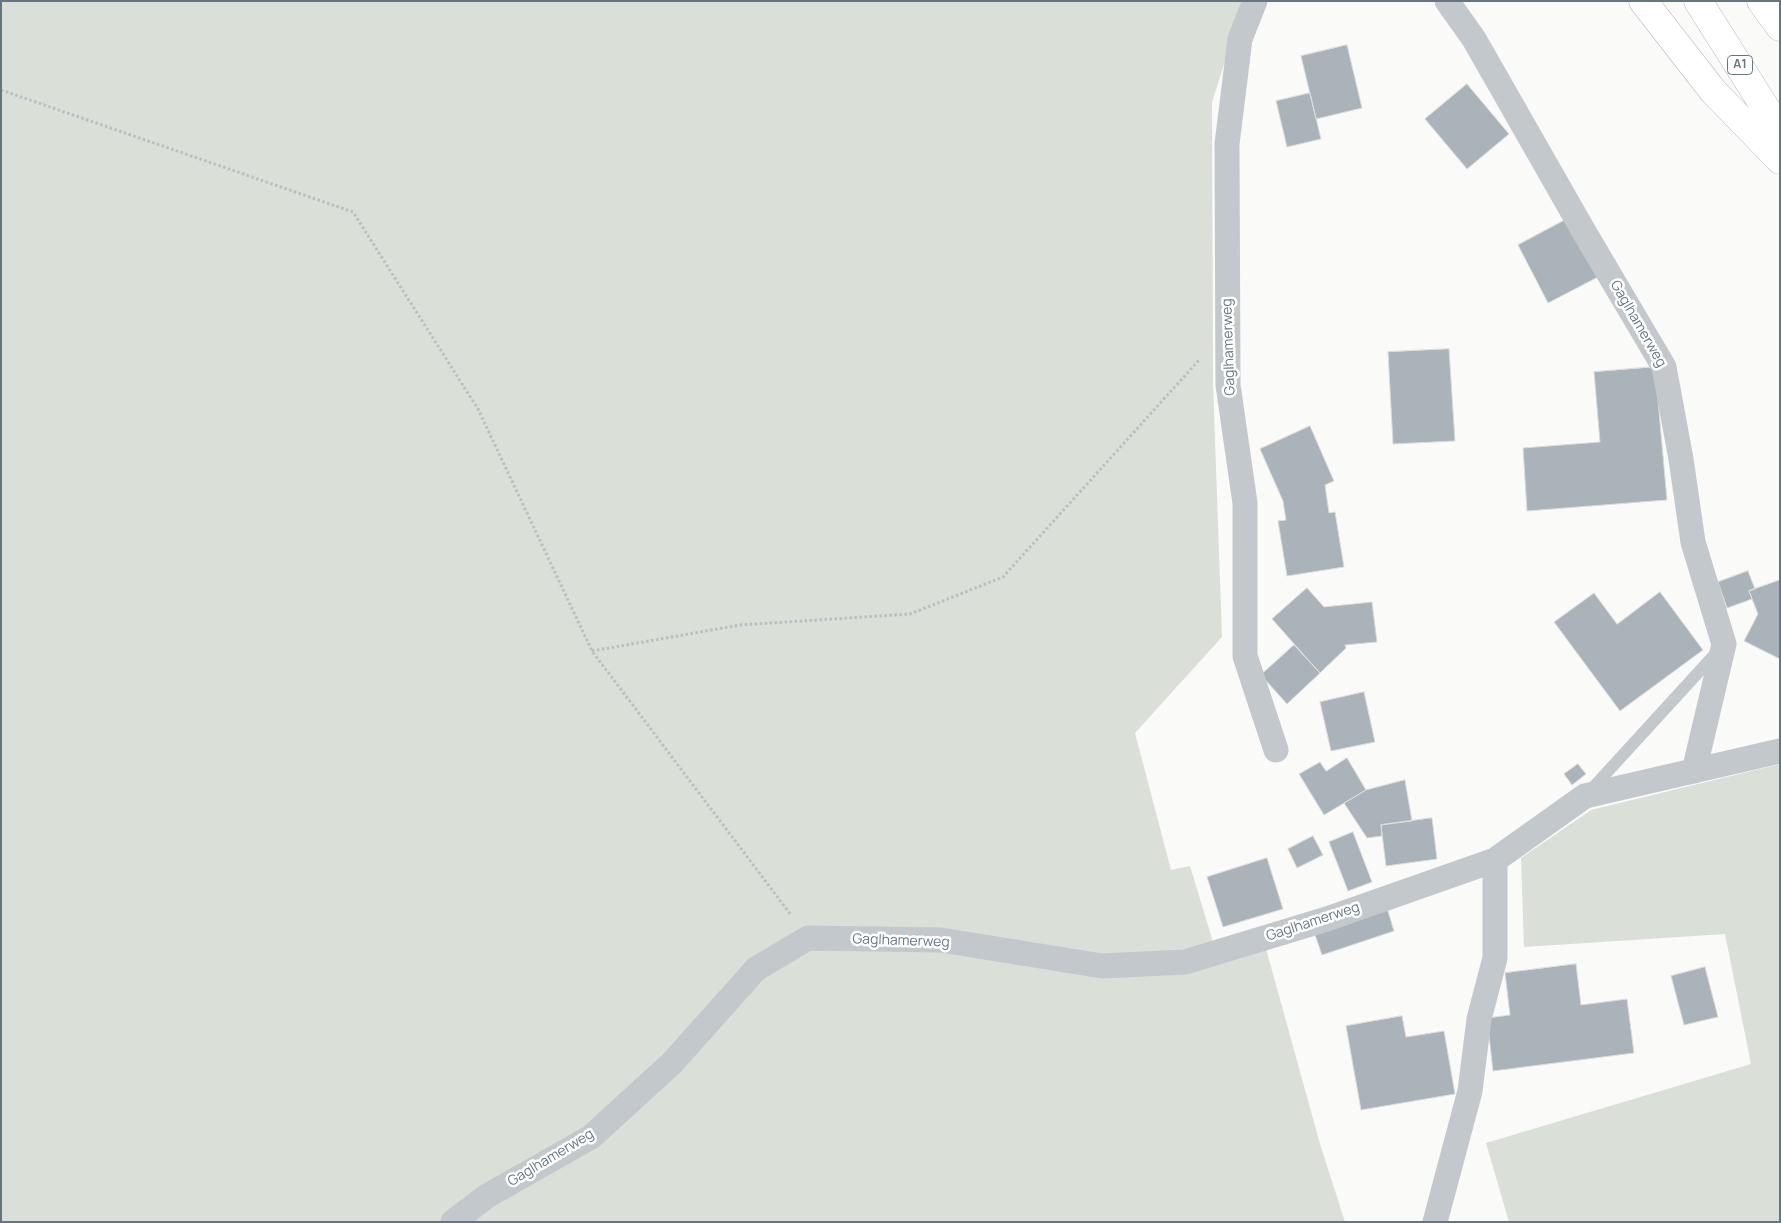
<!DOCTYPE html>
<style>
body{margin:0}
#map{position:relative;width:1781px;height:1223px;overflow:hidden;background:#fafaf8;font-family:Manrope,sans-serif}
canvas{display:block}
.frame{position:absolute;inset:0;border:2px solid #657683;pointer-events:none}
</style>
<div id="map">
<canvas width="1781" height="1223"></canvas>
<div class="frame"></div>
</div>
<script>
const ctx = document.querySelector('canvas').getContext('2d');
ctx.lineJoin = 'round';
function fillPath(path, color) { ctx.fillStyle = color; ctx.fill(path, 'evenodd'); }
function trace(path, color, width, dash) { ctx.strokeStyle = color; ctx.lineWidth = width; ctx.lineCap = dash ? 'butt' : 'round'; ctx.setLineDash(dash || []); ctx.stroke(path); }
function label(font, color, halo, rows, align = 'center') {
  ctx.font = font + ' Manrope,sans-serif'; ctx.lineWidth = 5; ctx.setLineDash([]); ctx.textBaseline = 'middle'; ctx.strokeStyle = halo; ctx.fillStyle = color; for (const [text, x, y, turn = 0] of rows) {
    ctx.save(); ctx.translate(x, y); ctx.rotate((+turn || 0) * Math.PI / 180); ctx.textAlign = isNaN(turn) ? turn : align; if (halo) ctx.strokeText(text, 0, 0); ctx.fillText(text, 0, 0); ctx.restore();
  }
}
fillPath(new Path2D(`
 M1 1H1244L1212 102 1213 383 1222 637 1135 733 1171 870 1190 866 1216 952 1263 938 1320 1144 1345 1222H1Z
 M1780 764V1222H1509L1486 1143 1751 1064 1725 934 1524 947 1521 858 1591 810Z`), '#dadfd7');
const building = new Path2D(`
 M1347 45 1362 108 1316 119 1301 56Z
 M1467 84 1509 134 1467 169 1425 119Z
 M1310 93 1321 139 1287 147 1276 101Z
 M1567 219 1598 277 1548 303 1518 245Z
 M1449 349 1455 441 1393 444 1388 352Z
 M1655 367 1667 500 1527 511 1523 448 1600 442 1594 372Z
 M1310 426 1334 481 1325 485 1329 513 1335 512 1344 567 1287 576 1278 521 1286 520 1283 501 1260 449Z
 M1748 571 1755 589 1749 591 1752 599 1727 608 1718 582Z
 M1780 580V659L1744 641 1758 614 1749 591Z
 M1307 588 1324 607 1372 602 1377 642 1345 645 1346 648 1320 673 1272 619Z
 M1660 592 1703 650 1620 711 1554 622 1594 593 1617 624Z
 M1294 645 1320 673 1287 704 1261 675Z
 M1364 692 1375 742 1331 751 1320 702Z
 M1347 758 1366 790 1324 815 1299 774 1320 762 1326 771Z
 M1578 764 1586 774 1572 785 1564 774Z
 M1405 780 1412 821 1381 825 1382 836 1367 838 1344 803 1366 790Z
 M1432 818 1437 859 1386 866 1381 825Z
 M1353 832 1372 882 1348 891 1329 842Z
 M1313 836 1323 855 1297 868 1288 849Z
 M1267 858 1283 909 1223 927 1207 877Z
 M1387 908 1394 931 1322 955 1314 932Z
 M1576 964 1581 1005 1627 999 1634 1053 1493 1071 1487 1018 1510 1015 1505 973Z
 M1705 967 1718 1017 1684 1025 1671 976Z
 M1402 1016 1406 1037 1444 1031 1455 1094 1361 1110 1346 1026Z`);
fillPath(building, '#aab3b9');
trace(building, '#dcdcda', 1);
const highway = new Path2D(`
 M1643 1 1713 91 1780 160
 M1698 1 1780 131
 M1761 1 1780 27`);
trace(highway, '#b4b9bd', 29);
trace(new Path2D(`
 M1 90 353 212 478 409 592 651 791 915
 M592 651 740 625 910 614 1003 577 1200 359`), '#bbbfc2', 3, [2.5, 2.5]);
trace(new Path2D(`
 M1589 792 1717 652`), '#c3c8cc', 12);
trace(new Path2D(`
 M1255 1 1240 39 1227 144 1228 385 1245 503V656L1276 750
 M1447 1 1474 39 1583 230 1664 367 1681 459 1693 542 1724 644 1694 771
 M453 1222 487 1196 591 1137 672 1063 756 969 808 938 941 940 1102 966 1185 962 1327 919 1495 860 1585 796 1780 751
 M1435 1222 1470 1091 1479 1019 1495 958V860`), '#c3c8cc', 25);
trace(highway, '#fff', 28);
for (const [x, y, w] of [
 [1740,65,25]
]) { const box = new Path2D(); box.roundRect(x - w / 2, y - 9.5, w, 19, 4); ctx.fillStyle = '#fff'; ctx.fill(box); trace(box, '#657683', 1); }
label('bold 12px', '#657683', null, [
 ["A1",1740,65]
]);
label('14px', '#657683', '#fff', [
 ["Gaglhamerweg",1638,324,60],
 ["Gaglhamerweg",1229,347,-92],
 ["Gaglhamerweg",1313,922,-18],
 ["Gaglhamerweg",901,941,2],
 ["Gaglhamerweg",551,1158,-31]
]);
</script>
